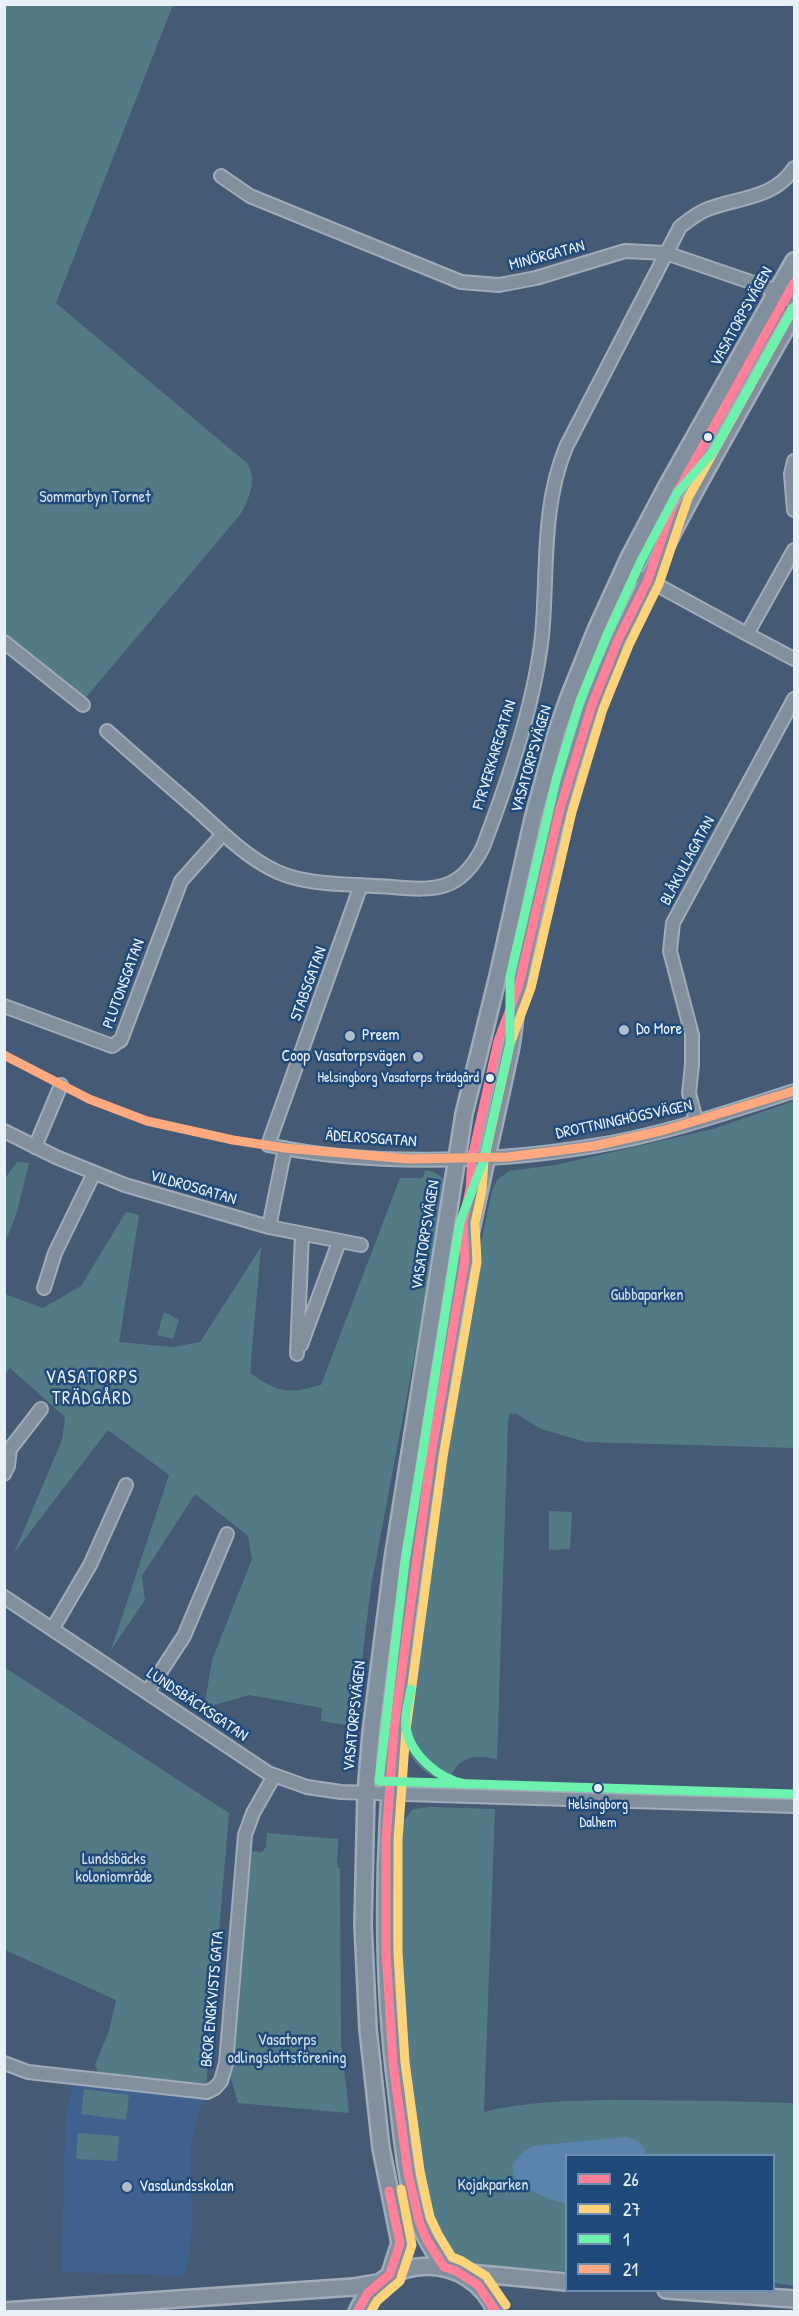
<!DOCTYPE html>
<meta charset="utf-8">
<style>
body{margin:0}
#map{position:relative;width:799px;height:2316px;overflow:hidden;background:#455a74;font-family:"Patrick Hand",sans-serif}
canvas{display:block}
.frame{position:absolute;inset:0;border:6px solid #e8f1f8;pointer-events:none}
.legend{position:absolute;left:565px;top:2154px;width:210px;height:138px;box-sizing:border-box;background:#1f4a7a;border:2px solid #6f8dac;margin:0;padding:8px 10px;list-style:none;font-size:18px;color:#e8f1f8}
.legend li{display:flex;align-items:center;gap:12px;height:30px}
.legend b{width:30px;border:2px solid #6f8dac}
</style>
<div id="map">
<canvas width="799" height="2316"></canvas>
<div class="frame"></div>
<ul class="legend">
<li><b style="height:8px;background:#ff8098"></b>26</li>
<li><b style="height:8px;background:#ffd37a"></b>27</li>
<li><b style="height:8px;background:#6df2ad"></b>1</li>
<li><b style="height:8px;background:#ffa980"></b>21</li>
</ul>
</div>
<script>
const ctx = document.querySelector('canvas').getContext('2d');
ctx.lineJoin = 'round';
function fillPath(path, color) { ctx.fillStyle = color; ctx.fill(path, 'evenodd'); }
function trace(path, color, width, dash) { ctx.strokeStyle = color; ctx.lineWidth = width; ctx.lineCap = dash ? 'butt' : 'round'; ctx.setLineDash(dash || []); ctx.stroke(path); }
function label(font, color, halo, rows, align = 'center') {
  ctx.font = font + ' "Patrick Hand",sans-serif'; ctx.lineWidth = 5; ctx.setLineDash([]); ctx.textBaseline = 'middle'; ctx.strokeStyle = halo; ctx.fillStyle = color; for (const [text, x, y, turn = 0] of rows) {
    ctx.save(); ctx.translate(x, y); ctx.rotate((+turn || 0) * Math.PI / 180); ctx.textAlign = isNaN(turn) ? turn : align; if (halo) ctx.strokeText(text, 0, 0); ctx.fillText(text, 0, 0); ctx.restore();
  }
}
fillPath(new Path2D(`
 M74 2082 208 2098 199 2109 191 2142 192 2229 187 2269 182 2276 61 2272 66 2111Z`), '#3f618d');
fillPath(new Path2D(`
 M5 5H173L56 303 248 464C257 482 249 499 240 515L82 702 5 637Z
 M794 1101V1448L586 1442 541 1429 517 1414 510 1413 508 1421 497 1759C482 1756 464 1754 455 1769 451 1774 453 1777 447 1781 422 1777 405 1754 402 1730 400 1714 407 1684 409 1666 417 1599 427 1530 440 1464 447 1431 464 1400 455 1366L492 1191 497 1180 509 1171 556 1165 713 1129Z
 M17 1162 29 1163 17 1212 5 1243V1178Z
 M425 1170C437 1172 445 1176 446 1189L371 1586 354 1726 321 1721 322 1708 249 1695 204 1708 212 1660 252 1559 248 1536 195 1494 142 1576 145 1600 111 1650 169 1475 108 1430 14 1553 62 1440 65 1417 10 1368 5 1375V1294L43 1308 81 1286 126 1212 139 1215 119 1342 173 1347 200 1342 261 1247 250 1373C279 1393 288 1394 321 1385L400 1178H423Z
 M164 1312 179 1320 173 1339 157 1335Z
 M549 1511 572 1512 570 1549 549 1550Z
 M4 1667 229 1813 206 2087 99 2075 95 2065 109 2031 116 2000 5 1950Z
 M431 1807 495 1809 484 2112C526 2101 569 2101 611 2100 673 2100 733 2101 794 2103V2286L774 2283V2156H566V2271L482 2266 454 2259 438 2243 424 2219 407 2097 396 1978 395 1845 398 1828 413 1809Z
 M267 1833 338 1839 337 1867 340 1868 341 2042 349 2113 238 2103 230 2075 248 1851 262 1852 266 1847Z
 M84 2089 129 2095 126 2120 81 2114Z
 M78 2133 119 2136 117 2161 76 2159Z`), '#527b85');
fillPath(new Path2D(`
 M625 2137C637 2139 643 2144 647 2155L566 2156V2204C537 2195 484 2177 532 2146Z`), '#5a84ab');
const minor = new Path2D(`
 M221 176 250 196 461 282 499 285 536 278 625 251 666 253 777 291 794 301
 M794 461 791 474 794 510
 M623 572 648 580 747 634 794 550
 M747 634 794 659
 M4 642 83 705
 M107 731C136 757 166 783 196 809 223 833 252 864 288 876 320 886 358 884 392 887 436 891 461 891 483 847 508 781 534 706 542 636 548 572 541 508 566 447L680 227C689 220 697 213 708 209 739 197 774 199 794 168
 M361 885 268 1145C366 1166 494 1163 593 1146 662 1135 728 1112 794 1091
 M4 1006 112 1046 121 1040 181 881 223 834
 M696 1121 689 1093 692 1065V1035L670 951 673 923 794 699
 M4 1131 56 1157 125 1185 269 1227 285 1148
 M35 1147 61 1085
 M269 1227 361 1245
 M44 1288 55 1253 94 1173
 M301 1345 339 1242
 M297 1354 302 1234
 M4 1474 8 1466 10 1449 41 1409
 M4 1597 268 1773 307 1787 341 1792 794 1806
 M53 1628 90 1565 126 1485
 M148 1691 184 1636 227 1534
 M4 2063 28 2072 207 2092 215 2088 221 2081 226 2063 245 1835 253 1813 274 1776`);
const major = new Path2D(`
 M444 2267C435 2253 425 2239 419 2222 406 2181 402 2135 397 2092 373 1911 391 1731 417 1553 428 1475 440 1398 453 1321 469 1230 491 1141 510 1051 515 1027 515 1003 520 980 538 890 559 799 589 713 612 648 643 589 675 528 713 456 754 385 794 314
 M459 2272 566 2282
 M390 2274 400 2243 381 2148 368 2029 363 1925 366 1793 371 1733 393 1559 464 1114 498 976 533 819 557 731 569 697 596 630 629 558 667 486 794 261
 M666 2290 794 2299
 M4 2311 353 2287 377 2283
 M357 2312C383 2252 470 2250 496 2312`);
trace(minor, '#a1acba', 16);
trace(major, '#a1acba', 20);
trace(minor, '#828f9d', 12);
trace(major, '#828f9d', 15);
trace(new Path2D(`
 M357 2312 368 2293 390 2274 400 2243 389 2191
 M496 2312 478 2285 456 2271 444 2267 427 2240 419 2221 408 2173 393 2063 386 1952V1840L394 1729 431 1455 465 1260 463 1222 470 1189 472 1158 498 1041 519 985 560 809 592 705 618 640 648 580 677 493 794 283`), '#ff8098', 9);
trace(new Path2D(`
 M506 2305 486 2276 462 2261 452 2257 438 2234 430 2217 420 2171 405 2062 398 1952V1840L406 1730 443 1457 477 1262 475 1223 482 1191 484 1160 510 1044 531 988 572 812 603 709 629 645 659 584 688 498 794 307
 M371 2312 377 2301 400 2281 412 2245 401 2189`), '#ffd37a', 9);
trace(new Path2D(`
 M411 1689C409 1701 404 1715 406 1727 410 1755 439 1779 465 1784
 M794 1794 379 1781 405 1561 460 1222 483 1162 510 1044V977L556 780 580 701 607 635 640 563 677 493 713 452 794 307`), '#6df2ad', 9);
trace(new Path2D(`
 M4 1055 89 1099 147 1121 233 1140 285 1148 409 1159 508 1157 594 1146 665 1130 794 1091`), '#ffa980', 9);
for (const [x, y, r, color] of [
 [708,437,5,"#e8f1f8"],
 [624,1030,6,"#afbcca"],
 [350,1036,6,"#afbcca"],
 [418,1057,6,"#afbcca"],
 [490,1078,5,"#e8f1f8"],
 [598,1788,5,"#e8f1f8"],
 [127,2187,6,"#afbcca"]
]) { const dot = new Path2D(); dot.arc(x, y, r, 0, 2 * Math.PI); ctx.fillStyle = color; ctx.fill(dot); trace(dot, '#1f4a7a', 2); }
label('14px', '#e8f1f8', '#1f4a7a', [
 ["Helsingborg Vasatorps trädgård",479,1078],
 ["Helsingborg",598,1805,"center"],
 ["Dalhem",598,1823,"center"]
], 'right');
label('16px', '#e8f1f8', '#1f4a7a', [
 ["MINÖRGATAN",547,256,-15],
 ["VASATORPSVÄGEN",742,317,-61],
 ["FYRVERKAREGATAN",495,755,-73],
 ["VASATORPSVÄGEN",532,759,-74],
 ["BLÅKULLAGATAN",688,861,-62],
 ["PLUTONSGATAN",124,984,-70],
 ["STABSGATAN",309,984,-70],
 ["DROTTNINGHÖGSVÄGEN",624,1120,-12],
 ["ÄDELROSGATAN",371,1139,4],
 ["VILDROSGATAN",193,1188,16],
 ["VASATORPSVÄGEN",426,1235,-81],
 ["LUNDSBÄCKSGATAN",197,1705,34],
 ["VASATORPSVÄGEN",355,1716,-84],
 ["BROR ENGKVISTS GATA",213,1999,-85]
]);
label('16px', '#d2e0e7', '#1f4a7a', [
 ["Sommarbyn Tornet",95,498],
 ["Gubbaparken",647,1296],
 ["Lundsbäcks",114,1860],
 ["koloniområde",114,1878],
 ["Vasatorps",287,2041],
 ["odlingslottsförening",287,2059],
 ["Kojakparken",493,2186]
]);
label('16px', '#e8f1f8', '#1f4a7a', [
 ["Do More",636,1030],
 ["Preem",362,1036],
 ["Coop Vasatorpsvägen",406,1057,"right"],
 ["Vasalundsskolan",139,2187]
], 'left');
ctx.letterSpacing = '1.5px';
label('18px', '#e8f1f8', '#1f4a7a', [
 ["VASATORPS",92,1378],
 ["TRÄDGÅRD",92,1399]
]);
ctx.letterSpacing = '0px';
</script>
